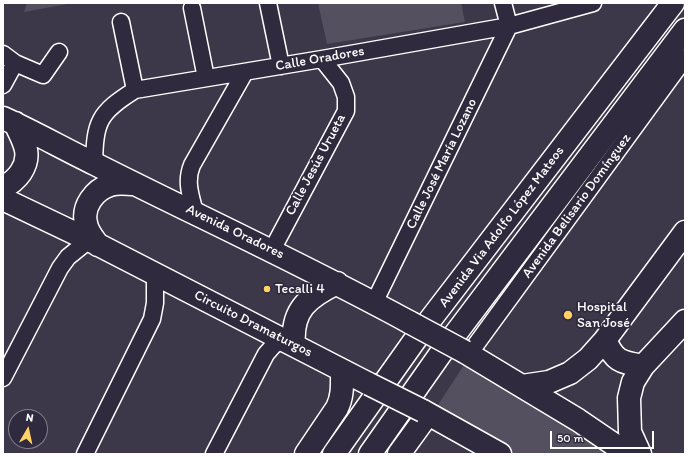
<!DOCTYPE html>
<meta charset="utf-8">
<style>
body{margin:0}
#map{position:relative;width:688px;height:457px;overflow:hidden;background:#3c3749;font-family:Itim,sans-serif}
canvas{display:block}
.frame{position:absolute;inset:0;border:4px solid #fff;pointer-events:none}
.north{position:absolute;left:8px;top:409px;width:40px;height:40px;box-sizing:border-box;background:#2f2a3d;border:1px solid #827f8b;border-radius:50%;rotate:9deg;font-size:11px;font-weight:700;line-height:16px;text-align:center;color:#fff}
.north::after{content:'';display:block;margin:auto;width:14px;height:18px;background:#ffd166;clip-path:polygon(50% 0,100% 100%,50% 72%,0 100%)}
.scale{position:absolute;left:550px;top:431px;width:104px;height:18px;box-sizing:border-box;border:2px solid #fff;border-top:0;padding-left:5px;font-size:12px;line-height:14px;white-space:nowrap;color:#fff;-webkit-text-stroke:3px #2f2a3d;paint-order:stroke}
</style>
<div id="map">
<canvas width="688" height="457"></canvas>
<div class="frame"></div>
<div class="north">N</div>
<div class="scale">50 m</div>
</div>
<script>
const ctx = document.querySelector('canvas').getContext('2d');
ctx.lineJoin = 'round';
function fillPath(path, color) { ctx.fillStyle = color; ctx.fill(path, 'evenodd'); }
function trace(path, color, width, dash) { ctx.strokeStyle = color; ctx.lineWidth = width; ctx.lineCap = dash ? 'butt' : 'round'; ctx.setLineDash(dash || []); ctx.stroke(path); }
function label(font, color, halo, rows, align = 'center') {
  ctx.font = font + ' Itim,sans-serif'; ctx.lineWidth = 3.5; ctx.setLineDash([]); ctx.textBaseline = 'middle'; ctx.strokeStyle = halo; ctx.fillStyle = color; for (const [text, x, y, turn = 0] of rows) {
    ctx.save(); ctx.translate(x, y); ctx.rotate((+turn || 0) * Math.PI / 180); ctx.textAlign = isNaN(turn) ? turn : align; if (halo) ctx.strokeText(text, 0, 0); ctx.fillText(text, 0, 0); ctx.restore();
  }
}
fillPath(new Path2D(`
 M27 3H73L24 12Z
 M318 3H461L465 22 327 44Z
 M470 356 620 454H500L432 414Z`), '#555060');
const street = new Path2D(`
 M268 3 281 66
 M503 3 509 26
 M192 8 206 78
 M121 22 135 90
 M3 54 15 63 43 75 59 52
 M3 85 15 63
 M94 164C95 122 98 113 135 90L322 59 509 26 593 3
 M195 213C191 196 185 182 192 165L245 72
 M272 250 346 111V97L341 83 322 59
 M374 303 509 26
 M469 354 685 58
 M3 378 60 268 68 257 89 240
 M85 454 152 319 155 303V274
 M214 454 266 354 273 346 282 339`);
const secondary = new Path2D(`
 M3 118C34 132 64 149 95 164 200 217 307 266 411 323
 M3 187C17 181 29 166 26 150 24 140 19 132 15 123
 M3 199 89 240 369 384
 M98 245C93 238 87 231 86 223 82 207 94 190 110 185 118 182 127 184 135 184
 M605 340C615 362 621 362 643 366
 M294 345C291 310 308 297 337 283
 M465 352 578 420 628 454
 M522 386 549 382 570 373 588 359 605 340 685 232
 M423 411 500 454
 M306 454 337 408C343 396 342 384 342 371
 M334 454 417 337 673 3
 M370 454 441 353 685 30
 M399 454 428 414
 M640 454 630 432 629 398 633 382 643 366 685 321`);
trace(street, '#fff', 19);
trace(secondary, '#fff', 25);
trace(street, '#2f2a3d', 16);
trace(secondary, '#2f2a3d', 22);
const secondaryBridge = new Path2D(`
 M411 323 465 352
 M369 384 423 411`);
trace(secondaryBridge, '#fff', 25, []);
trace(secondaryBridge, '#2f2a3d', 22);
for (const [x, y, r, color] of [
 [267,289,4,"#ffd166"],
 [568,315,5,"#ffd166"]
]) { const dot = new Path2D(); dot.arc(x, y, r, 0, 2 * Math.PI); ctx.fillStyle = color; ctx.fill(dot); trace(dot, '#2f2a3d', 1.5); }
label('14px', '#fff', '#2f2a3d', [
 ["Calle Oradores",320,59,-10],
 ["Calle José María Lozano",442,164,-64],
 ["Calle Jesús Urueta",316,165,-62],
 ["Avenida Belisario Domínguez",577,206,-54],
 ["Avenida Via Adolfo López Mateos",502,227,-53],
 ["Avenida Oradores",235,232,26],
 ["Circuito Dramaturgos",253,324,27]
]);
label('14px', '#fff', '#2f2a3d', [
 ["Tecalli 4",275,289],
 ["Hospital",577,307],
 ["San José",577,323]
], 'left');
</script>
